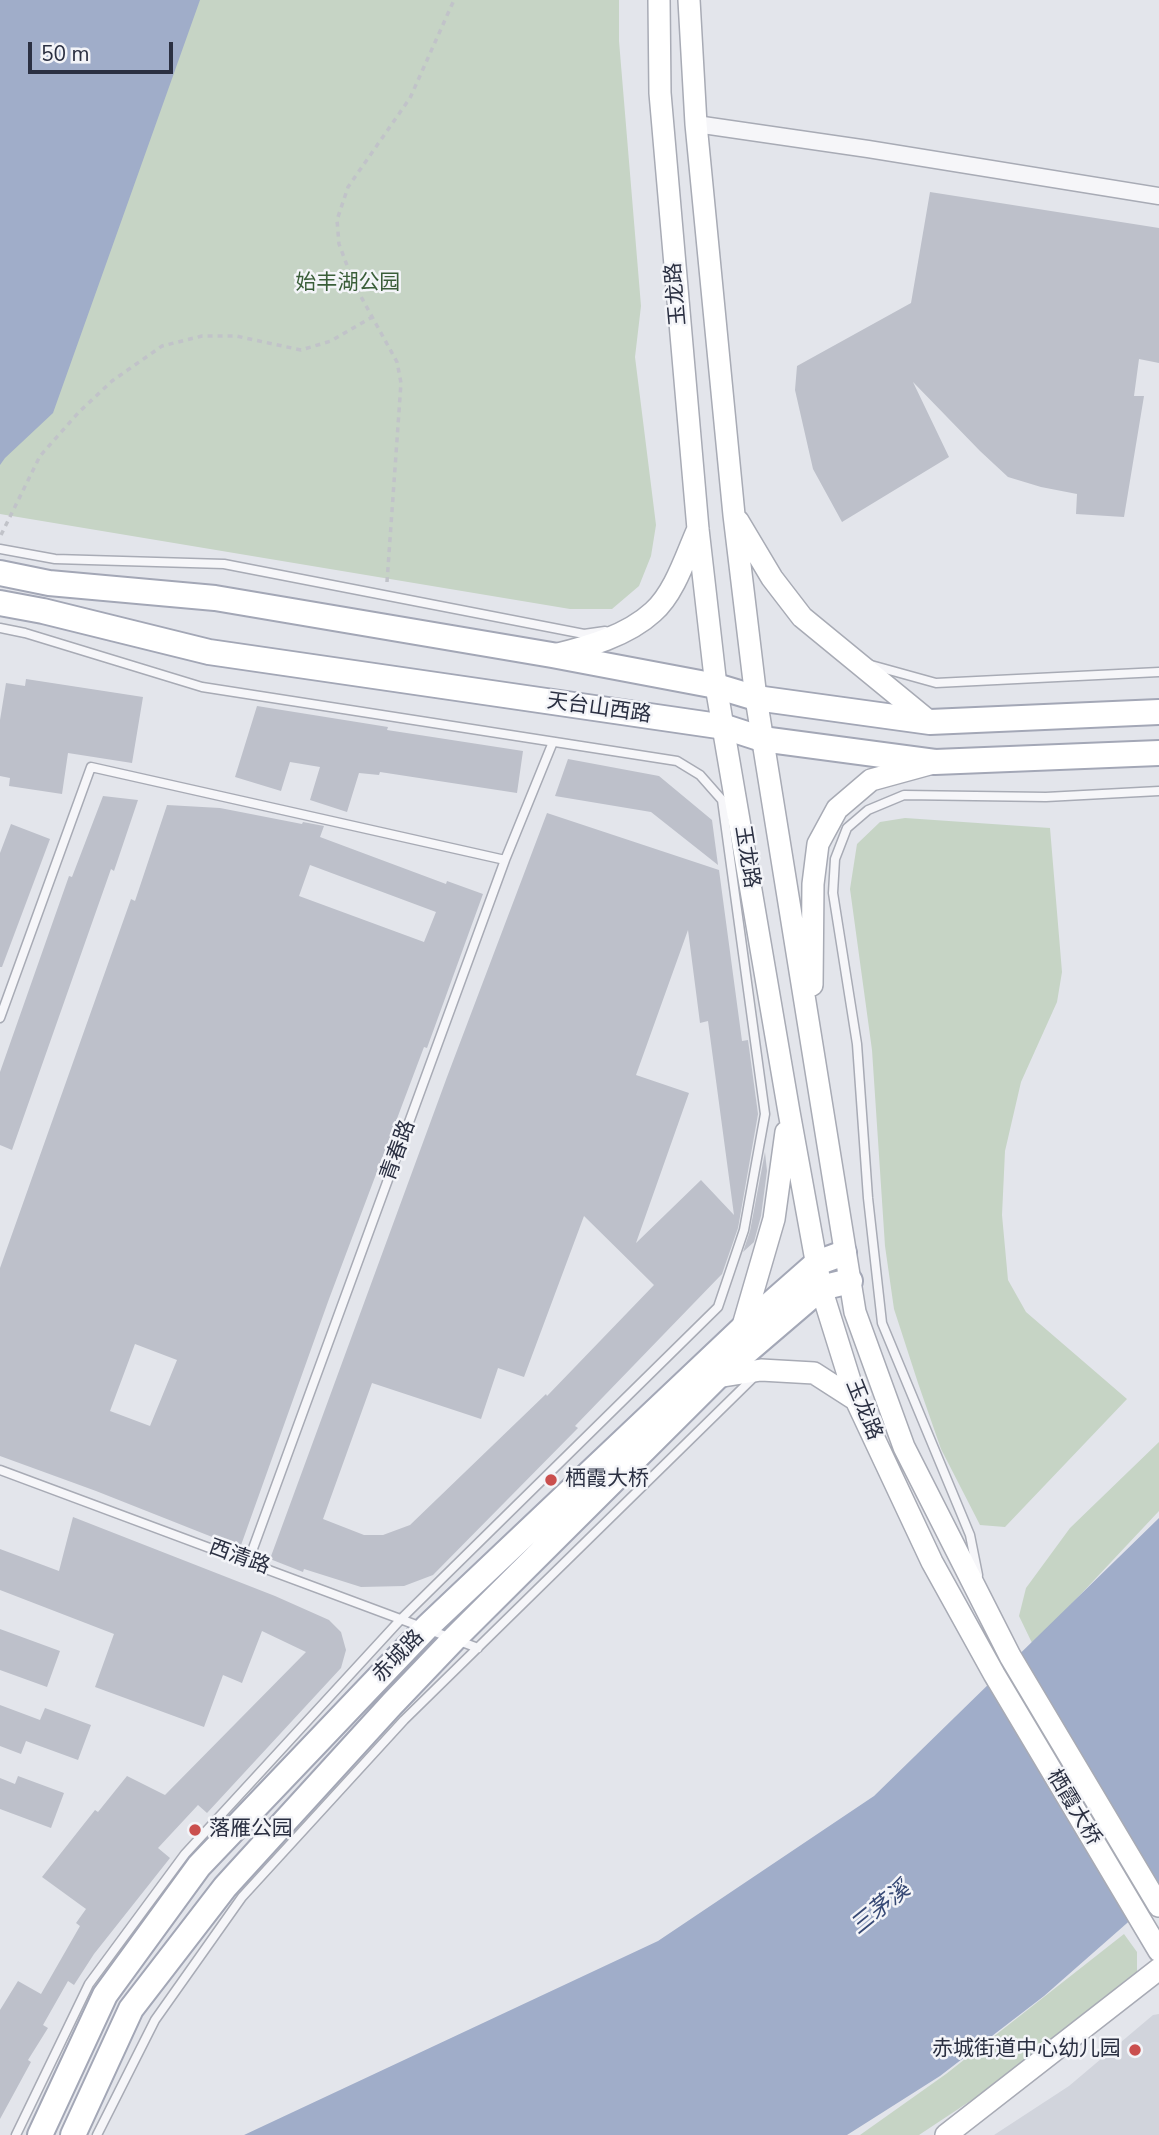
<!DOCTYPE html>
<meta charset="utf-8">
<style>
body{margin:0}
#map{position:relative;width:1159px;height:2135px;overflow:hidden;background:#e3e5eb;font-family:"Nunito Sans",sans-serif}
canvas{display:block}
.scale{position:absolute;left:28px;top:42px;width:145px;height:32px;box-sizing:border-box;border:4px solid #2b3042;border-top:0;padding-left:9px;font-size:21px;line-height:24px;white-space:nowrap;color:#2b3042;-webkit-text-stroke:5px #f3f4f8;paint-order:stroke}
</style>
<div id="map">
<canvas width="1159" height="2135"></canvas>
<div class="scale">50 m</div>
</div>
<script>
const ctx = document.querySelector('canvas').getContext('2d');
ctx.lineJoin = 'round';
function fillPath(path, color) { ctx.fillStyle = color; ctx.fill(path, 'evenodd'); }
function trace(path, color, width, dash) { ctx.strokeStyle = color; ctx.lineWidth = width; ctx.lineCap = dash ? 'butt' : 'round'; ctx.setLineDash(dash || []); ctx.stroke(path); }
function label(font, color, halo, rows, align = 'center') {
  ctx.font = font + ' "Nunito Sans","Noto Sans SC",sans-serif'; ctx.lineWidth = 5; ctx.setLineDash([]); ctx.textBaseline = 'middle'; ctx.strokeStyle = halo; ctx.fillStyle = color; for (const [text, x, y, turn = 0] of rows) {
    ctx.save(); ctx.translate(x, y); ctx.rotate((+turn || 0) * Math.PI / 180); ctx.textAlign = isNaN(turn) ? turn : align; if (halo) ctx.strokeText(text, 0, 0); ctx.fillText(text, 0, 0); ctx.restore();
  }
}
fillPath(new Path2D(`
 M1159 2014V2135H994L1069 2086 1153 2015Z`), '#d1d4dc');
fillPath(new Path2D(`
 M0 0H619V41L641 306 635 357 656 525 651 556 639 586 612 609H570L0 514Z
 M905 818 1050 828 1062 972 1057 1002 1021 1082 1005 1151 1002 1215 1008 1280 1026 1312 1127 1399 1005 1527 980 1525 941 1449 918 1383 894 1309 885 1246 872 1050 850 889 857 844 880 822Z
 M1159 1442V1511L1033 1645 1019 1616 1026 1588 1070 1528Z
 M1124 1934 1137 1952V1979L1008 2076 919 2135H860L946 2074Z`), '#c6d4c5');
fillPath(new Path2D(`
 M0 0H200L53 413 5 458 0 465Z
 M1159 1518V1895L1044 1996 940 2076 847 2135H244L658 1941 874 1796Z`), '#a0adc9');
fillPath(new Path2D(`
 M930 192 1159 228V363L1139 359 1134 396H1144L1124 517 1076 514 1077 494 1041 487 1008 477 980 451 913 382 949 457 842 522 813 469 795 390 797 366 911 303Z
 M26 679 143 697 132 763 68 753 62 794 9 786 10 778 0 776V720L6 683 25 686Z
 M257 706 388 727 387 730 523 751 517 793 380 772 379 775 359 773 347 812 310 800 320 767 290 762 281 791 235 777Z
 M568 759 659 776 712 820 718 865 651 812 555 796Z
 M103 796 138 800 114 871 111 869 12 1150 0 1145V1072L69 876 72 877Z
 M167 805 220 808 302 824 303 822 324 826 320 837 446 884 447 881 483 894 427 1048 424 1047 329 1299 240 1548 96 1491 0 1456V1268L131 899 135 901ZM310 865 436 912 424 942 299 896ZM135 1344 177 1360 150 1426 110 1411Z
 M547 813 719 870 742 1041 748 1040 758 1114 738 1228 722 1274 575 1426 578 1428 433 1575 404 1586 361 1587 304 1569 303 1572 270 1559 447 1077ZM688 930 700 1023 708 1021 734 1215 701 1180 636 1243 689 1093 636 1075ZM584 1216 654 1285 547 1396 546 1394 410 1525 383 1535H364L323 1519 372 1383 481 1419 498 1368 524 1377Z
 M11 824 50 839 2 967H0V853Z
 M765 1152 767 1171 761 1216 754 1242 743 1252 750 1231Z
 M73 1517 275 1596 329 1620 341 1632 346 1650 341 1668 207 1813 198 1805 158 1848 170 1858 94 1954 74 1985 68 1981 43 2025 48 2028 28 2060 31 2062 0 2119V2010L18 1981 41 1994 80 1926 76 1923 86 1909 42 1877 95 1810 98 1812 127 1776 165 1795 306 1652 262 1631 242 1683 223 1675 204 1727 95 1687 114 1634 0 1590V1549L59 1571Z
 M0 1629 60 1651 47 1687 0 1670Z
 M0 1705 40 1720 45 1708 91 1725 78 1760 26 1741 21 1754 0 1746Z
 M18 1776 64 1793 51 1828 0 1809V1778L15 1784Z`), '#bdc0ca');
const lane = new Path2D(`
 M0 549 55 559 224 564 584 634 605 631
 M0 628 25 633 202 687 677 761 700 775 722 800 765 1114 744 1230 718 1307 402 1618 185 1854 89 1984 16 2135
 M871 665 936 683 1159 672
 M0 1018 91 767 505 860
 M0 1470 478 1648
 M248 1562 505 860 553 742
 M978 1575 970 1535 882 1323 868 1198 857 1044 833 893 835 859 847 828 868 810 904 795 1046 797 1159 791
 M97 2135 155 2020 242 1897 404 1720 756 1375`);
const street = new Path2D(`
 M696 124 868 149 1159 196`);
const secondary = new Path2D(`
 M659 0 660 93 698 529 716 686 789 1112 821 1288 856 1400 932 1562 994 1674 1159 1951
 M689 0 696 124 734 515 756 698 855 1312 904 1447 1010 1656 1159 1906
 M738 521 772 578 802 617 930 722
 M554 655C587 647 627 636 653 612 674 594 686 556 697 531
 M812 985 813 884 818 844 837 809 871 780 933 763
 M742 1329 774 1219 786 1132
 M717 1377 761 1370 814 1373 856 1400
 M946 2135 1159 1969`);
const primary = new Path2D(`
 M0 573 49 583 215 598 552 655 716 686 756 698 930 722 1159 712
 M0 603 43 611 209 652 725 727 762 739 935 762 1159 753
 M40 2135 105 1995 199 1866 427 1627 742 1329 817 1263 844 1253
 M73 2135 131 2009 225 1887 392 1704 455 1638 717 1377 821 1288 850 1281`);
trace(lane, '#a8abb5', 11);
trace(street, '#a8abb5', 19);
trace(secondary, '#a8abb5', 24);
trace(primary, '#a3a7b6', 28);
trace(new Path2D(`
 M1 535 40 456 79 412 112 381 162 346 202 336H236L301 350 331 341 372 317
 M387 582 401 383 397 362 354 284 339 244 337 220 348 187 410 98 454 0`), '#c1c3c9', 3.5, [5, 5]);
trace(lane, '#f6f6f9', 8);
trace(street, '#f6f6f9', 16);
trace(secondary, '#fff', 21);
trace(primary, '#fff', 24);
for (const [x, y, r, color] of [
 [551,1480,7,"#ca4f4e"],
 [195,1830,7,"#ca4f4e"],
 [1135,2050,7,"#ca4f4e"]
]) { const dot = new Path2D(); dot.arc(x, y, r, 0, 2 * Math.PI); ctx.fillStyle = color; ctx.fill(dot); trace(dot, '#f3f4f8', 2.5); }
label('21px', '#3a5e39', '#f3f4f8', [
 ["始丰湖公园",348,284]
]);
label('21px', '#2b3042', '#f3f4f8', [
 ["玉龙路",677,294,-95],
 ["天台山西路",599,709,8],
 ["玉龙路",746,857,81],
 ["青春路",399,1151,-70],
 ["玉龙路",863,1410,68],
 ["西清路",239,1558,20],
 ["赤城路",399,1657,-46],
 ["栖霞大桥",1073,1808,59]
]);
label('21px', '#2b3042', '#f3f4f8', [
 ["栖霞大桥",565,1480],
 ["落雁公园",209,1830],
 ["赤城街道中心幼儿园",1121,2050,"right"]
], 'left');
label('italic 23px', '#374975', '#f3f4f8', [
 ["三茅溪",881,1909,-39]
]);
</script>
